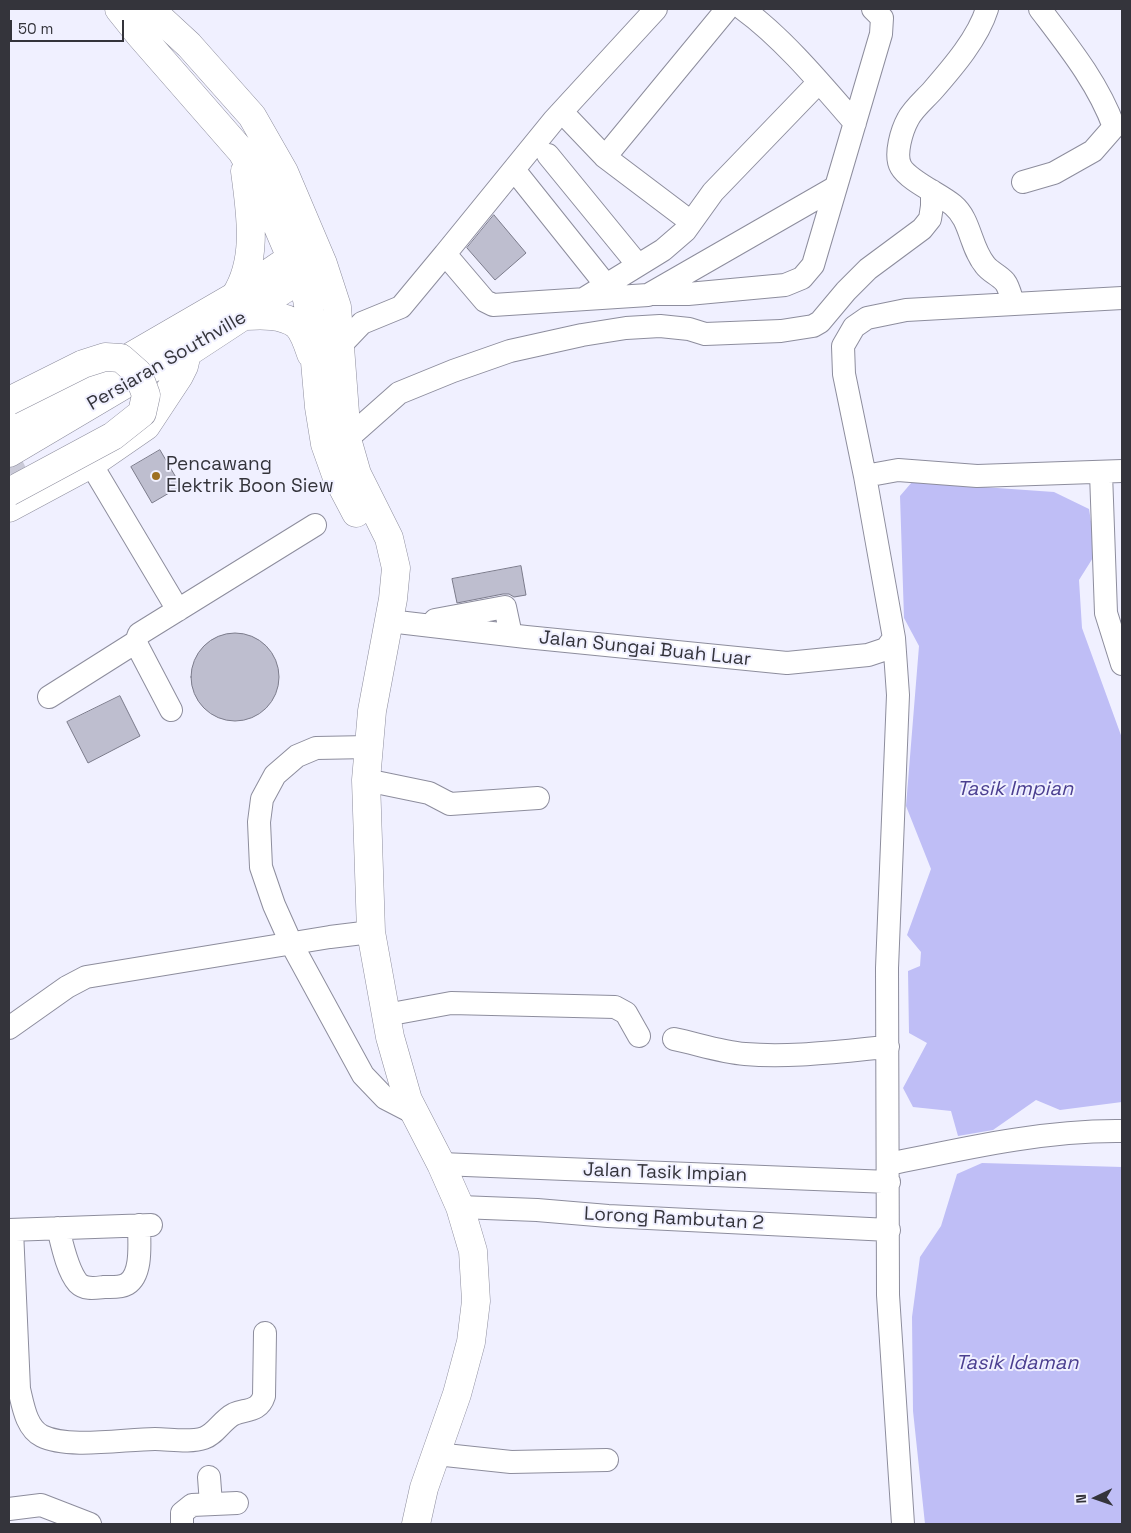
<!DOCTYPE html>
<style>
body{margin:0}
#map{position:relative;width:1131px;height:1533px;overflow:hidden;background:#f0f0ff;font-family:"Space Grotesk",sans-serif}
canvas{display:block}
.frame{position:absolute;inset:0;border:10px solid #34343b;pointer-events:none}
.north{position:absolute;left:1071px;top:1473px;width:50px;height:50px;-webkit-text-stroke:4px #f0f0ff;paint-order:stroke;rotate:267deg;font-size:14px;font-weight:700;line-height:20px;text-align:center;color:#34343b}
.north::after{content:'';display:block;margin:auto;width:18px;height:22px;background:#34343b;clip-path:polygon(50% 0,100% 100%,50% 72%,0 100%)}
.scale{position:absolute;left:10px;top:20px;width:114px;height:22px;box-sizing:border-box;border:2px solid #34343b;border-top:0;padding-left:6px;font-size:15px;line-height:18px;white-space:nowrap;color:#34343b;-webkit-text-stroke:4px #f0f0ff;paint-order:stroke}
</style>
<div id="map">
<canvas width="1131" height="1533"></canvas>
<div class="frame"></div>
<div class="north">N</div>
<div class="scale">50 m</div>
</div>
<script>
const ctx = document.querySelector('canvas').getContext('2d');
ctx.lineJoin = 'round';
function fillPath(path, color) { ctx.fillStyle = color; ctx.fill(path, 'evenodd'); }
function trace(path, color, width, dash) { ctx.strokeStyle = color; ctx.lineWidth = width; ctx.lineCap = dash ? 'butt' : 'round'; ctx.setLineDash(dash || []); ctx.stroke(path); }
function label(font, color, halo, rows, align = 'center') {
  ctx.font = font + ' "Space Grotesk",sans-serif'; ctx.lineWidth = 4; ctx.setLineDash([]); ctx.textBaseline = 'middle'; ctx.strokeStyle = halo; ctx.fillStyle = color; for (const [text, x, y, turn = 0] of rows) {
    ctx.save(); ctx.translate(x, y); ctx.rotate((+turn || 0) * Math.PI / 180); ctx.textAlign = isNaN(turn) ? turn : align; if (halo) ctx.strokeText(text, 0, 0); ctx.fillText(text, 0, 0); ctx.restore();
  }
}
fillPath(new Path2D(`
 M912 482 1054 492 1089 509 1096 553 1079 580 1082 628 1122 738V1102L1060 1110 1036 1100 993 1130 958 1136 951 1111 913 1107 903 1088 927 1043 909 1033 908 971 920 966 921 952 907 935 931 869 906 806 919 646 904 618 900 496Z
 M982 1163 1122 1167V1524H925L913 1411 912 1317 920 1257 941 1226 957 1174Z`), '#bfbef6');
const building = new Path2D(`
 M494 215 526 253 495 280 467 248Z
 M160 450 181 486 152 503 131 467Z
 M521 566 526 595 514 597 509 594H503L457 603 452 579Z
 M191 677a44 44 0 1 1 88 0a44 44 0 1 1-88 0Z
 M120 696 140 736 88 763 67 722Z`);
fillPath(building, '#bebecf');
trace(building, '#7b7b8b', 1);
trace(new Path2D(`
 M9 471 24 464`), '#cacad8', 28, [28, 14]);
const minor = new Path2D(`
 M743 9C783 38 822 85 855 123
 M987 9C978 38 953 67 933 90 925 99 913 109 908 119 902 130 894 155 901 167 909 181 940 194 953 205 971 220 970 247 985 265 990 272 999 275 1005 282 1009 287 1011 297 1013 303
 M562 112 605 157 691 222
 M548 155 638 265
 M605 157 727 9
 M519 176 606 285
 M1023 182 1054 173 1093 151 1114 127C1098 83 1068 46 1040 9
 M445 254 554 120 656 9
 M651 294H688L785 285 802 278 813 265 881 34 882 18 873 9
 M585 298 663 250 685 231 713 192 819 82
 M341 345 362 323 401 307 445 254 485 301 493 305 648 295 836 187
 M347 439 399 393 453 371 510 351 582 335 626 328 660 326 689 329 705 334 781 331 813 326 820 322 846 291 868 269 922 229 930 219 932 206V191
 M91 464 178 610
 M1101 473 1106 613 1122 664
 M865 476 898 470 977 476 1122 471
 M435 620 505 607 511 635
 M389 621 526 637 787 663 868 655 886 649 894 638
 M49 697 136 642
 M171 710 138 647 136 642 139 634 315 525
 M369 747 316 748 297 756 275 775 262 799 259 822 261 867 274 905 291 943 363 1075 385 1098 414 1113
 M366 780 429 793 450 804 538 798
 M386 1015 451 1003 615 1007 626 1013 639 1036
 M9 1028 67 987 86 977 330 937 371 932
 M674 1039C698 1044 721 1052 745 1054 792 1058 841 1051 888 1047
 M441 1164 889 1182
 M889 1164C966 1148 1044 1130 1122 1131
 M460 1207 537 1210 608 1216 889 1230
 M58 1228C62 1244 67 1270 78 1283 85 1290 95 1288 104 1287 111 1287 120 1288 127 1284 143 1274 139 1242 139 1225
 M9 1230 151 1225
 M12 1230 19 1389C23 1405 26 1428 42 1436 68 1449 125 1439 155 1439 170 1439 190 1443 204 1438 216 1434 222 1420 234 1414 246 1409 259 1412 264 1396L265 1333
 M436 1454 511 1462 607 1460
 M209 1477 211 1504
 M9 1509 41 1505 90 1524
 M182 1524V1513L192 1505 237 1503
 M903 1524 888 1295 887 968 898 695 894 638 865 476 844 374 843 346 854 327 867 318 906 310 1122 298`);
const major = new Path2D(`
 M119 9 139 34 242 152 258 180 300 279 307 299 312 328 319 407 325 444 336 475 356 513
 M150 9 189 45 252 116 284 172 323 264 337 307 347 439 357 474 389 538 396 568 393 599 372 711 366 780 371 932 390 1037 408 1100 441 1164 460 1207 473 1251 476 1301 471 1342 457 1394 424 1488 416 1524
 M235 296C259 259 250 211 245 171
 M245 316C261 315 283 314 297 325 304 332 308 345 311 354
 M9 427 235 296 307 247
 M9 453 166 360 187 353 315 269
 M9 508 91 464 146 426 179 376 184 366 187 353`);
trace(minor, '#8d8d9d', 24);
trace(major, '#8d8d9d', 29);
trace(minor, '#fff', 22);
trace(major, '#fff', 28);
const majorBridge = new Path2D(`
 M9 401 83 364 105 357 121 358 138 373 146 395 142 413 113 436 9 492`);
trace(majorBridge, '#8d8d9d', 29, []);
trace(majorBridge, '#fff', 28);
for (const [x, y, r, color] of [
 [156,476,5,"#9e7021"]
]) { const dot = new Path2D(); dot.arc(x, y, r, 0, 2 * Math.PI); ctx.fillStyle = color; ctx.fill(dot); trace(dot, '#f0f0ff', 2); }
label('19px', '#34343b', '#f0f0ff', [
 ["Persiaran Southville",167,361,-30],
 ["Jalan Sungai Buah Luar",645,649,6],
 ["Jalan Tasik Impian",665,1173,2],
 ["Lorong Rambutan 2",674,1219,3]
]);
label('19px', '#34343b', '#f0f0ff', [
 ["Pencawang",166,465],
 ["Elektrik Boon Siew",166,487]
], 'left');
label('italic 20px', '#4b3f90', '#f0f0ff', [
 ["Tasik Impian",1015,790],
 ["Tasik Idaman",1017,1364]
]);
</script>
